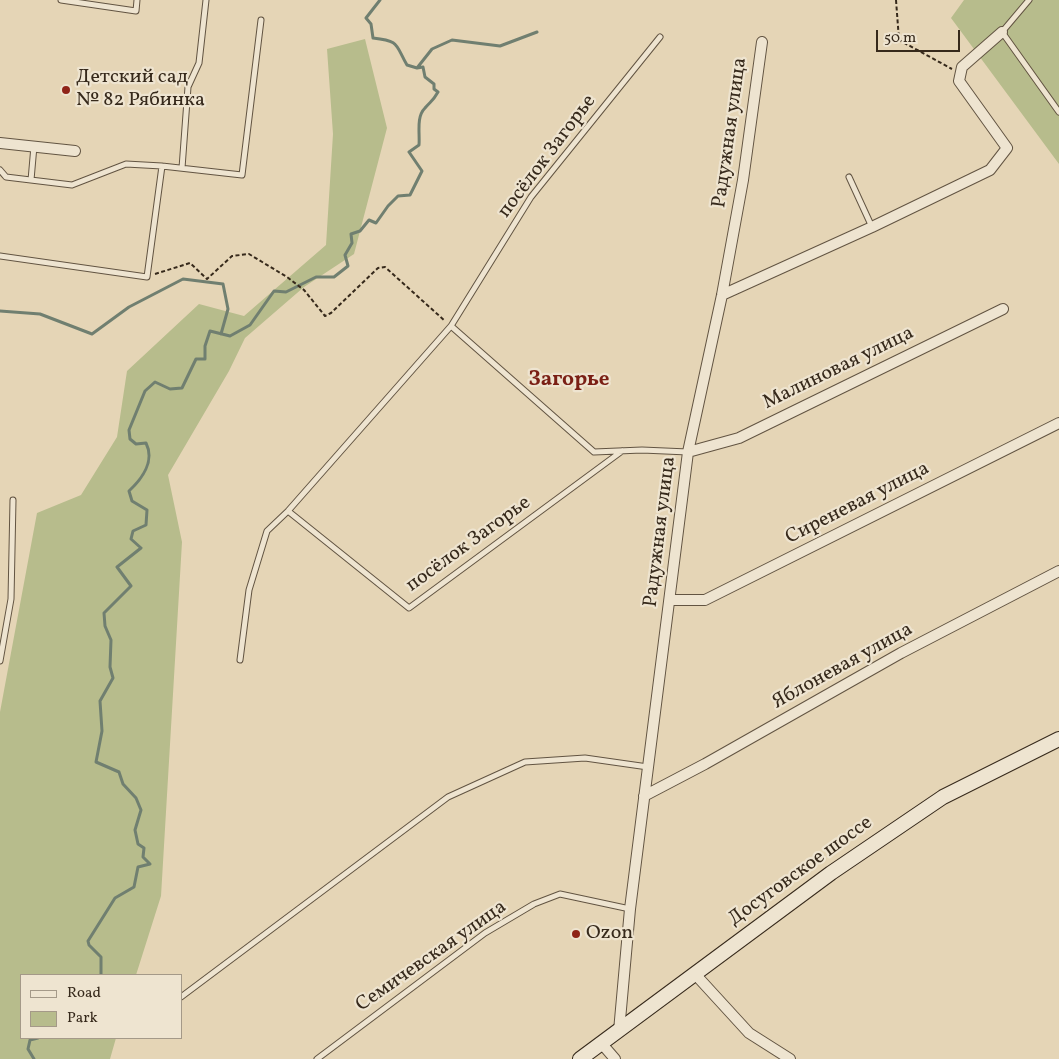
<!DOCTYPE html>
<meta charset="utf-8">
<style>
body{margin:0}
#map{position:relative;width:1059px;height:1059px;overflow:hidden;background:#e5d5b6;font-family:Vollkorn,serif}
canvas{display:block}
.legend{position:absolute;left:20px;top:974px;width:162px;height:65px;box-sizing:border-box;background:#eee4d0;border:1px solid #a49988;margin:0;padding:6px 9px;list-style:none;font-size:15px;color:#36291b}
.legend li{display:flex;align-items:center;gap:10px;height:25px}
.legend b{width:25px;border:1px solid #a49988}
.scale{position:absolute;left:876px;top:30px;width:84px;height:22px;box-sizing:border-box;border:2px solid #36291b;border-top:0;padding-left:6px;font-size:15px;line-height:18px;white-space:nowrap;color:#36291b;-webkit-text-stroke:4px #eee4d0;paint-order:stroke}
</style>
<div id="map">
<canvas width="1059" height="1059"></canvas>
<ul class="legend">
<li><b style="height:6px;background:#eee4d0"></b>Road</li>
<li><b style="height:14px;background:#b7bc8c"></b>Park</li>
</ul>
<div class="scale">50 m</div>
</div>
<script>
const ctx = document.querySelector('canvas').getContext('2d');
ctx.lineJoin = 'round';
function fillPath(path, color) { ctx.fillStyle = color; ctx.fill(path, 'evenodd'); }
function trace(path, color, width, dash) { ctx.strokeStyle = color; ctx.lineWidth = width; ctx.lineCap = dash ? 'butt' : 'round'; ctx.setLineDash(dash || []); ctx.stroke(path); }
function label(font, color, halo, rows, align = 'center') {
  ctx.font = font + ' Vollkorn,serif'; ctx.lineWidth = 4.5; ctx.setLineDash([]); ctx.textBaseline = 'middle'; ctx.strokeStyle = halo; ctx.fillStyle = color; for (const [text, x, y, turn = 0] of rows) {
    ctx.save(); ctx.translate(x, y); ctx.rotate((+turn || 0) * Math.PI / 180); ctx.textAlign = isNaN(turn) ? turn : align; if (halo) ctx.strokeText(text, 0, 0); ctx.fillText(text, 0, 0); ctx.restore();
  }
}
fillPath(new Path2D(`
 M964 0H1059V164L951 18Z
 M365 39 387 128 354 254 304 287 245 338 229 371 168 475 182 542 161 896 136 975H21V1038H116L110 1059H0V712L37 513 81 495 117 437 127 371 199 304 244 316 326 245 333 134 327 49Z`), '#b7bc8c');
trace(new Path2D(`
 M417 68 432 49 452 40 500 46 537 32
 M0 311 40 314 92 334 129 307 183 279 223 284 228 309 221 334
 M101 975V957L89 945 88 941 115 898 134 887 138 867 150 864 143 857 144 848 138 844 135 830 141 810 136 798 123 784 119 772 96 762 102 731 100 701 113 678 110 667 111 640 105 626 104 613 131 586 117 567 141 548 131 539 133 531 146 525 147 510 132 501 129 491C142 479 155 461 146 443L136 444 130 439 129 430 145 391 155 382 170 389 182 388 196 359H205V346L210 331 230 336 250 325 274 291 286 292 316 277H334L348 266 345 255 352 243 351 234 360 231 369 220 376 223 388 206 398 196 410 195 422 171 409 152 419 145C420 133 416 117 425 108 431 101 433 101 438 92L434 89V84L425 77 423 67 417 68 407 65C395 44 400 41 373 38L371 24 366 18 380 0
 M34 1059 28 1049 30 1040 38 1038`), '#707f70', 3);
const service = new Path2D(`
 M61 0 136 11 137 0
 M1029 0 1002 32 1059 112
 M182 168 188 87 199 63 206 0
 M0 170 6 177 72 185 126 164 162 166 242 175 261 20
 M849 177 872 227
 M31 180 34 146
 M0 256 147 277 162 166
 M451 326 531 197 660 37
 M288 511 409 608 622 451
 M240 660 249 590 267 531 288 511 451 326 594 452 642 450 688 452
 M0 661 11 599 13 500
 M181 997 448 797 525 762 585 758 648 767
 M317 1059 485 933 534 904 560 894 630 909`);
const minor = new Path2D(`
 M0 143 75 151
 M722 295 872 227 990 170 1007 148 959 81 962 67 1002 32
 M688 452 739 438 1003 309
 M670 600H705L1059 423
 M644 796 705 764 901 653 1059 571
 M695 974 749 1033 790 1059
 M619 1031 630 909 688 452 722 295 743 180 762 42
 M602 1044 615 1059`);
const secondary = new Path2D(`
 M580 1059 831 873 943 797 1059 739`);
trace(service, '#625442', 7);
trace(minor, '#625442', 12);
trace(secondary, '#36291b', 16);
trace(new Path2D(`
 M896 0 899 40 952 69
 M155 274 190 263 207 279 232 256 249 254 287 277 304 290 325 316 331 313 378 268 385 267 445 321`), '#36291b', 2, [4, 2.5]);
trace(service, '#eee4d0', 5);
trace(minor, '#eee4d0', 10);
trace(secondary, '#eee4d0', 14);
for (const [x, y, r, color] of [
 [66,90,5,"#8f2418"],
 [576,934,5,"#8f2418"]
]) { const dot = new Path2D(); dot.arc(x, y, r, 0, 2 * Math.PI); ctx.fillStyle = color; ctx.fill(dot); trace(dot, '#eee4d0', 2); }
label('20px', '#36291b', '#eee4d0', [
 ["Детский сад",76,78],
 ["№ 82 Рябинка",76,101],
 ["Ozon",586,934]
], 'left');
label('20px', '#36291b', '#eee4d0', [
 ["Радужная улица",731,133,-82],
 ["посёлок Загорье",548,157,-53],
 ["Малиновая улица",839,369,-26],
 ["Сиреневая улица",858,504,-27],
 ["Радужная улица",661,532,-83],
 ["посёлок Загорье",469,545,-36],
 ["Яблоневая улица",843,667,-29],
 ["Досуговское шоссе",801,872,-36],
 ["Семичевская улица",432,957,-35]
]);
label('bold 21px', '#7a1f14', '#eee4d0', [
 ["Загорье",569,381]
]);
</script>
